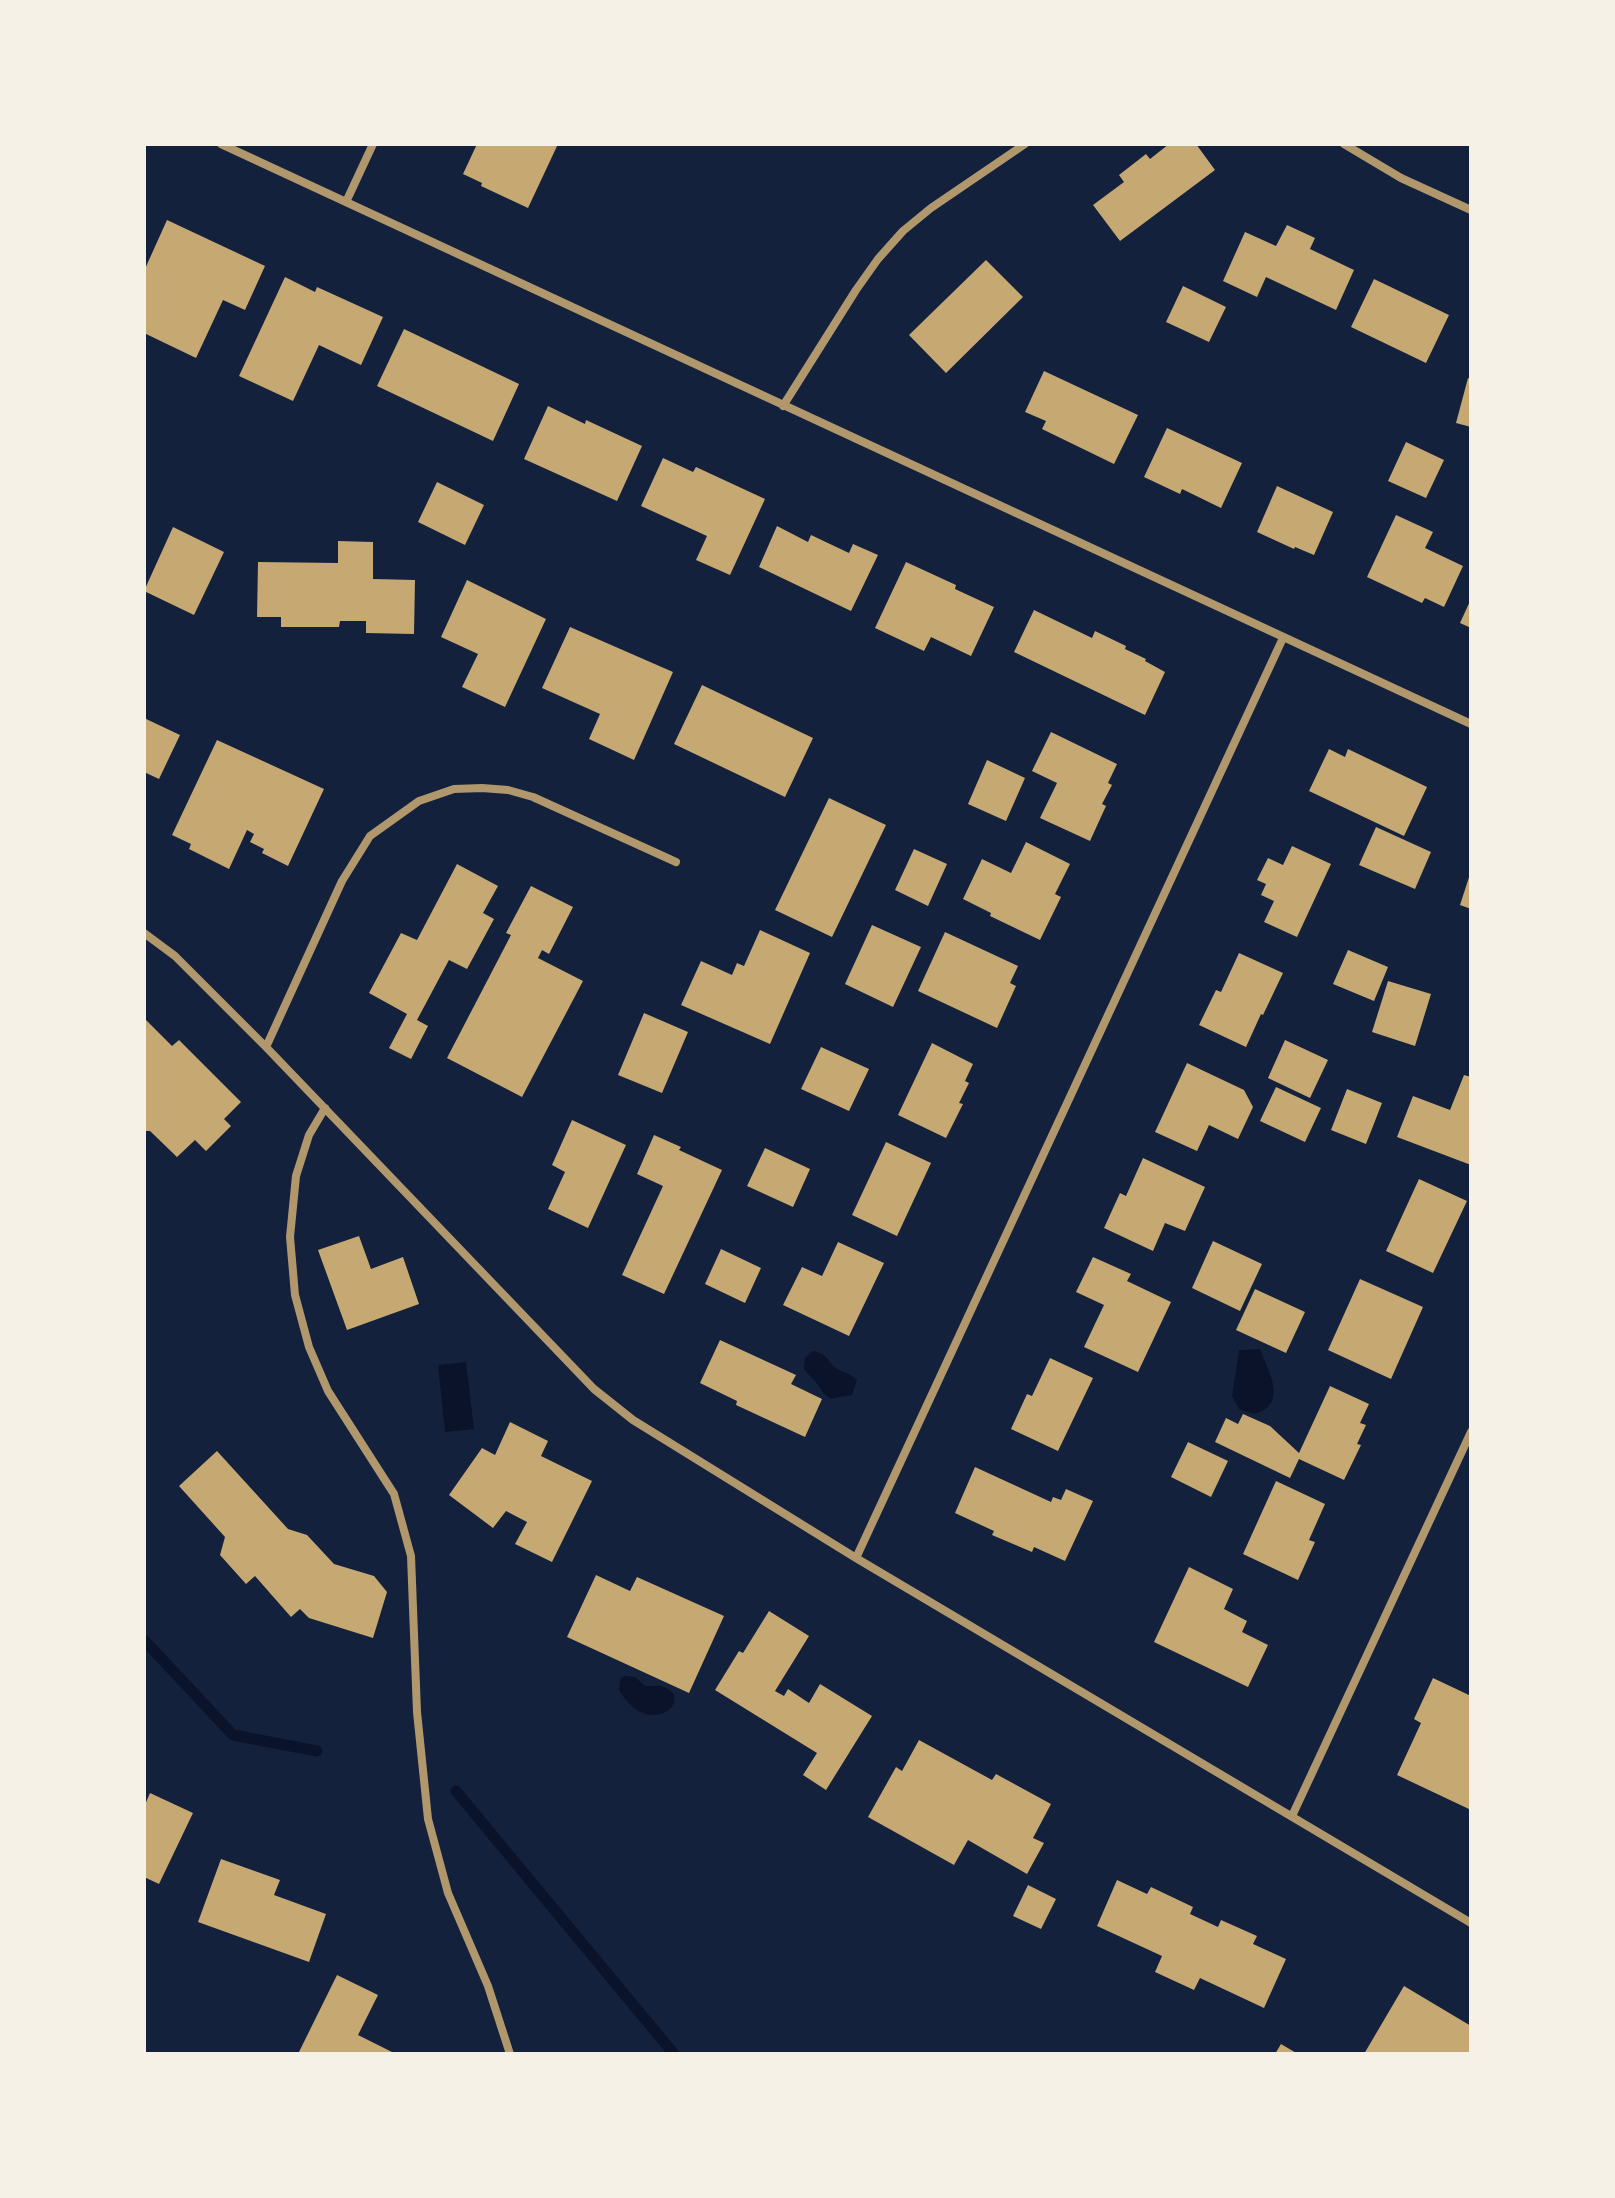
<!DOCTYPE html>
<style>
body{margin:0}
#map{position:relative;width:1615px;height:2198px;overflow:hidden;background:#14213d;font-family:"Fira Sans",sans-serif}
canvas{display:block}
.frame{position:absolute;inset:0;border:146px solid #f6f1e7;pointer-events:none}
</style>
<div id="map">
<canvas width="1615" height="2198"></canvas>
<div class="frame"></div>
</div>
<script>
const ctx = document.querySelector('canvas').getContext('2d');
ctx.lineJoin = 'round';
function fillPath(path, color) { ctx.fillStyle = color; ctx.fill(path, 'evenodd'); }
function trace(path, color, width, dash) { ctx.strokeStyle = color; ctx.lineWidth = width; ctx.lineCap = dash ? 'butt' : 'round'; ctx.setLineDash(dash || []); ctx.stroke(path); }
fillPath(new Path2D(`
 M1260 1349C1269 1373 1289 1404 1254 1414L1239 1409 1232 1396 1239 1350Z
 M813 1351C831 1354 827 1365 839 1370 847 1374 850 1373 857 1380L852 1395C830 1397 831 1405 818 1385 814 1379 808 1375 804 1369L805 1358Z
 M466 1362 474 1429 445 1432 438 1365Z
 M624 1676 635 1677 645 1686C651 1686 659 1685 664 1687 696 1699 649 1742 619 1690L620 1680Z`), '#0b132b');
trace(new Path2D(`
 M144 1640 233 1735 317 1751
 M456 1791 674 2054`), '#0b132b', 11);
fillPath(new Path2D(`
 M477 144H558L528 208 481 186 482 183 463 174Z
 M1169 144H1196L1215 170 1120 241 1093 205 1124 182 1119 175 1146 154 1150 159Z
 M167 220 265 266 245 310 223 300 196 358 144 333V271Z
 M1287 225 1315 238 1310 249 1354 270 1336 310 1266 277 1257 297 1223 281 1245 232 1276 246Z
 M986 260 1023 297 946 373 909 335Z
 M285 277 315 292 317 287 383 317 361 365 319 345 293 401 239 376Z
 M1374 279 1449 315 1426 363 1351 327Z
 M1183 286 1226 307 1209 342 1166 322Z
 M404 329 519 384 493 441 377 386Z
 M1044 371 1138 415 1114 464 1042 429 1046 421 1025 412Z
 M1468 378 1471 379V427L1456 423Z
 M548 406 585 424 586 420 642 446 617 501 524 459Z
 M1167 428 1242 463 1221 508 1182 489 1180 494 1144 477Z
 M1406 442 1444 460 1426 498 1388 481Z
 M663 458 693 472 696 467 765 499 730 575 696 560 707 536 641 506Z
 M437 482 484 505 465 545 418 522Z
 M1277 486 1333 512 1314 555 1295 547 1294 549 1257 532Z
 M1396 515 1433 532 1425 548 1463 566 1444 607 1425 598 1422 603 1367 577Z
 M777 526 808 542 811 535 849 553 853 544 878 555 851 611 759 567Z
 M173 527 224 552 194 615 144 591Z
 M338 541 373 542V579L415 580 414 634 366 633V621H340L339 627H281V617H257L258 562 338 563Z
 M906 562 956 585 955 589 994 607 971 656 931 637 924 651 875 628Z
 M467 580 546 619 505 707 462 687 478 654 441 637Z
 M1471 599V628L1460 623Z
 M1034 610 1092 638 1095 631 1126 646 1125 649 1146 659 1145 661 1165 672 1145 715 1014 652Z
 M570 627 673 672 634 760 589 739 600 714 542 688Z
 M702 685 813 738 785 797 674 744Z
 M144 718 180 735 159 779 144 772Z
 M1051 732 1117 764 1108 783 1112 785 1102 804 1106 806 1090 841 1040 818 1057 783 1032 771Z
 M217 740 324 789 288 866 262 853 264 849 250 842 254 834 247 830 229 869 189 849 191 844 172 835Z
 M1329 749 1345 757 1348 749 1427 787 1404 836 1309 791Z
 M987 760 1025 778 1006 821 968 804Z
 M829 798 886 825 832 937 775 910Z
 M1376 827 1431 852 1415 889 1359 865Z
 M1026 842 1070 864 1055 894 1061 897 1040 940 990 916 991 913 963 899 982 859 1011 873Z
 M1292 846 1331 864 1297 937 1264 922 1274 901 1261 895 1266 884 1257 880 1268 858 1283 865Z
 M914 849 947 864 928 906 895 890Z
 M457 864 498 886 483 913 494 919 467 969 449 960 417 1020 428 1026 411 1059 389 1048 407 1014 369 993 401 933 417 940Z
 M1471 871V909L1460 905Z
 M531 886 573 907 549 954 542 950 538 958 583 981 522 1097 447 1058 511 935 506 933Z
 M872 925 921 947 893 1007 845 984Z
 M760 930 810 953 770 1044 681 1005 701 961 732 975 737 963 744 966Z
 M945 932 1018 966 1010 983 1016 986 997 1028 918 991Z
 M1348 950 1388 967 1374 1001 1333 984Z
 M1239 953 1283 973 1263 1015 1261 1014 1246 1047 1199 1025 1216 990 1221 992Z
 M1388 981 1431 994 1415 1046 1372 1032Z
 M644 1013 688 1032 662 1093 618 1075Z
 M144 1018 172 1046 179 1040 241 1102 224 1119 231 1126 206 1151 195 1140 177 1157 150 1131H144Z
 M1285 1040 1328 1060 1310 1098 1268 1078Z
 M932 1043 973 1064 965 1081 969 1083 959 1103 963 1104 946 1138 898 1115Z
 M821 1047 869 1069 849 1111 801 1089Z
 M1187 1063 1244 1090 1253 1107 1238 1139 1209 1125 1197 1151 1155 1132Z
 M1464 1075 1471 1077V1165L1397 1137 1413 1096 1450 1110Z
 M1276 1087 1321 1108 1305 1142 1260 1121Z
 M1347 1089 1382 1103 1366 1144 1331 1130Z
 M572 1120 626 1145 588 1228 548 1209 565 1172 552 1165Z
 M654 1135 681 1147 679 1150 722 1170 664 1294 622 1275 663 1186 637 1174Z
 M886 1142 931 1163 897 1236 852 1215Z
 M765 1148 810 1169 793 1207 747 1186Z
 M1143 1158 1205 1187 1185 1231 1165 1223 1153 1251 1104 1228 1120 1193 1126 1196Z
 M1419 1179 1467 1201 1433 1273 1386 1251Z
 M359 1236 371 1269 403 1257 419 1304 347 1330 318 1250Z
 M1213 1241 1262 1264 1240 1311 1192 1288Z
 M838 1242 884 1263 849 1336 783 1305 802 1267 822 1276Z
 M721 1249 761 1268 745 1303 705 1284Z
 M1093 1257 1131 1274 1127 1281 1171 1302 1138 1372 1084 1347 1104 1305 1076 1292Z
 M1360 1279 1423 1307 1391 1379 1328 1350Z
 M1255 1289 1305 1312 1286 1353 1236 1330Z
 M720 1340 796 1375 791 1384 822 1399 805 1437 736 1405 737 1401 700 1383Z
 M1050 1358 1093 1378 1058 1451 1011 1429 1027 1394 1032 1396Z
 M1330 1386 1369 1404 1360 1423 1366 1425 1357 1444 1361 1445 1344 1480 1299 1459 1290 1478 1215 1442 1226 1418 1238 1424 1243 1414 1270 1426 1299 1453Z
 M510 1422 548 1441 541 1456 592 1481 552 1562 515 1544 527 1522 506 1511 493 1528 449 1495 482 1448 495 1455Z
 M1188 1442 1228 1461 1211 1497 1171 1477Z
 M217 1451 288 1529 307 1535 334 1564 374 1576 387 1592 373 1638 309 1618 300 1609 291 1617 255 1576 246 1584 220 1555 225 1537 179 1486Z
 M975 1467 1051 1502 1053 1497 1061 1500 1066 1489 1093 1501 1065 1561 1034 1547 1032 1552 992 1535 994 1531 955 1513Z
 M1276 1481 1325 1504 1309 1540 1315 1542 1298 1580 1243 1554Z
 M1189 1567 1233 1589 1224 1609 1247 1621 1242 1632 1268 1645 1248 1687 1154 1642Z
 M596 1575 630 1591 637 1577 724 1616 689 1693 567 1637Z
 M769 1611 809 1636 775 1691 784 1696 788 1689 809 1703 820 1684 872 1716 826 1790 803 1775 817 1753 715 1690 739 1651 743 1653Z
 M1433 1678 1471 1696V1810L1397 1775 1421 1723 1414 1719Z
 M919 1740 992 1780 996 1774 1051 1804 1033 1838 1044 1843 1027 1874 968 1840 954 1865 868 1817 896 1767 902 1771Z
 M150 1793 193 1813 159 1884 144 1877V1807Z
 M221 1859 280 1880 274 1895 326 1914 309 1962 198 1922Z
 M1117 1880 1147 1894 1151 1887 1193 1907 1190 1914 1218 1927 1221 1920 1257 1936 1253 1944 1286 1959 1264 2008 1200 1978 1194 1990 1155 1972 1162 1956 1097 1926Z
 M1028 1885 1056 1899 1041 1929 1013 1916Z
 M337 1975 378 1995 358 2035 396 2054H298Z
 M1404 1986 1471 2026V2054H1364Z
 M1281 2044 1298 2054H1275Z`), '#c6a872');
trace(new Path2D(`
 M221 144 1471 724
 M1344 144 1401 178 1471 210
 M346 202 373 144
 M783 406 856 290 878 259 903 231 931 208 1025 144
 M144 933 175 956 266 1047 594 1389 633 1420 856 1558 1471 1923
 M266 1047 342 881 370 836 419 801 454 789 482 788 508 790 533 797 676 862
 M325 1108 309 1135 296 1176 290 1237 295 1295 309 1347 328 1391 394 1494 411 1556 417 1712 428 1819 448 1893 488 1986 510 2054
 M856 1558 1283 638
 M1292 1816 1471 1432`), '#b1986c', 8);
</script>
